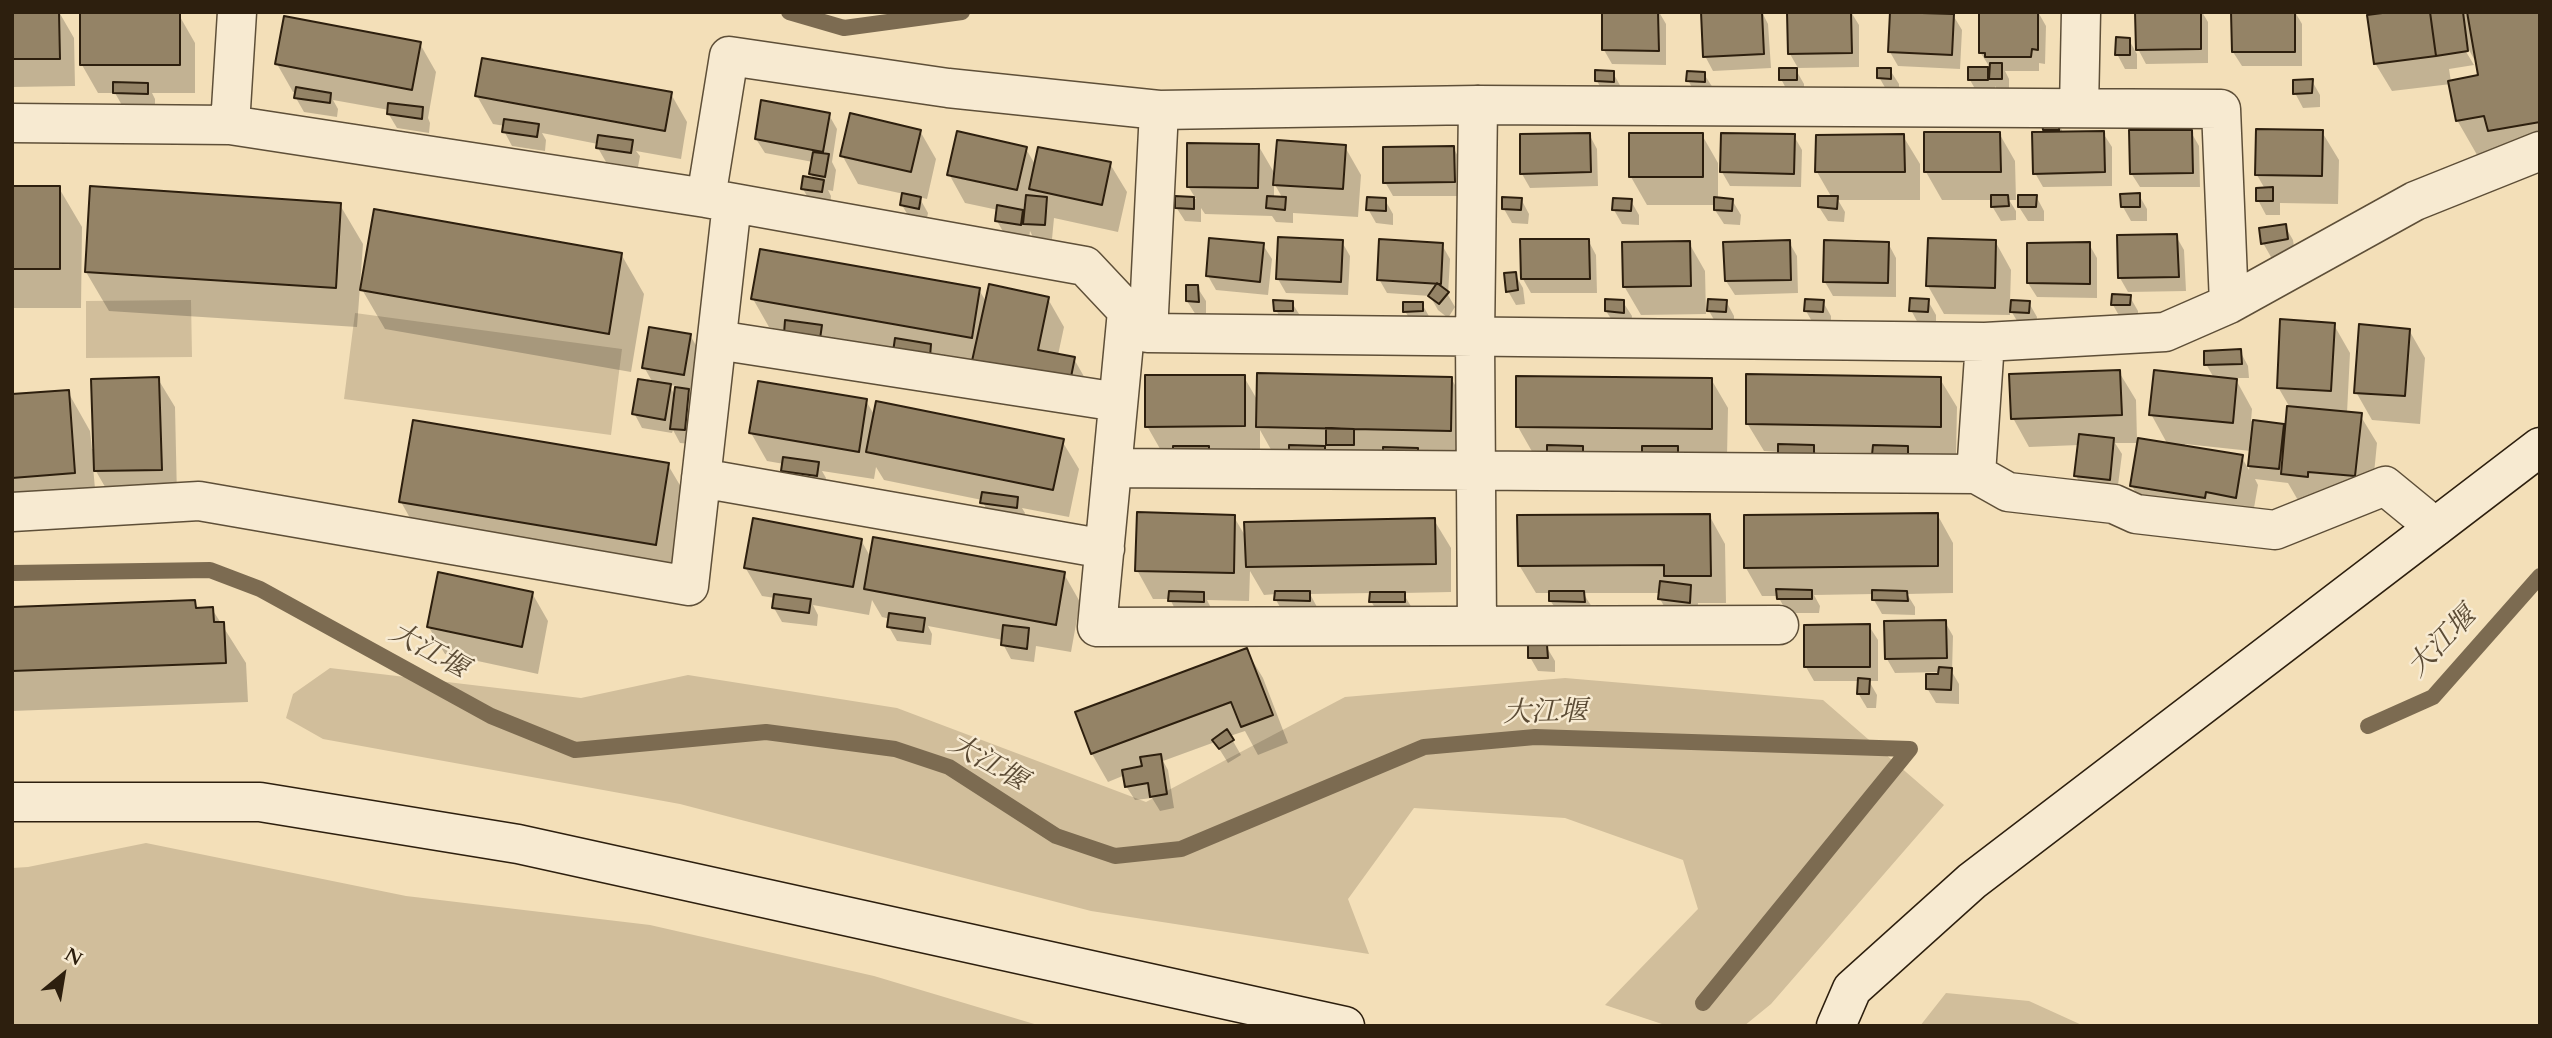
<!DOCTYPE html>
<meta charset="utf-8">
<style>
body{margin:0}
#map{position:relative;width:2552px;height:1038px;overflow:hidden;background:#f3dfb8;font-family:Cardo,serif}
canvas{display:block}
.frame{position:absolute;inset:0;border:14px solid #2d1f0e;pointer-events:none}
.north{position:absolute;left:28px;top:940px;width:70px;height:70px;-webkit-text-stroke:5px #f7ead1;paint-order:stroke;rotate:30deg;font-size:19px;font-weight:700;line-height:28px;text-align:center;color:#2d1f0e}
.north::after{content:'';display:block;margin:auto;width:24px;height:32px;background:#2d1f0e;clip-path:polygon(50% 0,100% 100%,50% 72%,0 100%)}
</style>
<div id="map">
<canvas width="2552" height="1038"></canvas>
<div class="frame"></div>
<div class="north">N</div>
</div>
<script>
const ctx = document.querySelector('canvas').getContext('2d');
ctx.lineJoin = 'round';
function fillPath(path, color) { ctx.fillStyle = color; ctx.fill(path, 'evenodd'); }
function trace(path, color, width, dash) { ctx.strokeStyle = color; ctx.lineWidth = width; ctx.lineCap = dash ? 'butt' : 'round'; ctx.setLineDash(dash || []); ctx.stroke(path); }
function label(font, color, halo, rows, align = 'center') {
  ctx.font = font + ' Cardo,"Noto Serif JP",serif'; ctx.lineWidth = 5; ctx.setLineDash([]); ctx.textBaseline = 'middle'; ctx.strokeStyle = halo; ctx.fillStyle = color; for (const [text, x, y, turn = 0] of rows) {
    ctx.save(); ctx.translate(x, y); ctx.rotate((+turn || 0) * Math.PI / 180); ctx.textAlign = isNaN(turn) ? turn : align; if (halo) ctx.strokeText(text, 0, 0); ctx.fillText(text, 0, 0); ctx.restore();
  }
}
fillPath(new Path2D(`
 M191 300 192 357 86 358V301Z
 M355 313 622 349 611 435 344 399Z
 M330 668 581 698 688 675 897 708 1146 802 1345 697 1565 678 1823 700 1944 805 1771 1004 1744 1026H1668L1605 1005 1698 909 1683 860 1565 818 1414 808 1348 899 1369 954 1091 911 680 804 323 739 286 718 293 694Z
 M146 843 406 896 650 925 874 976 1041 1026H12V868L28 867Z
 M1946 993 2029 1001 2084 1026H1920Z`), '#d1be9b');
fillPath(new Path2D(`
 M12 12H59L74 38 75 86 12 87Z
 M1604 12H1659L1666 24V65L1612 64 1604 50Z
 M1762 12 1768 24 1771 68 1713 71 1705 56Z
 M1789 12H1851L1859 25V67L1798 68 1790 54Z
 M1981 12H2038L2046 26 2045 64 2039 63V71H2005L2009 79V93H1999L1995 86V94H1978L1970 80 1987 68 1991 76V67L1989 66 1980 52Z
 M2137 12H2202L2208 22V63L2146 64 2138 49Z
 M2295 12 2302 24V66H2242L2233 52Z
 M2404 12H2465L2469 20 2540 12V165L2480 160 2457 120 2451 84 2392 91 2375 63ZM2465 43 2478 66 2480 77 2451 82 2449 69 2474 65 2462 45Z
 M179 15 195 43V93H152L155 99V107H123L115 93H98L82 65Z
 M1953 15 1962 30 1960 69 1898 66 1890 52Z
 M2129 40 2137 54V69H2125L2117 54Z
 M420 44 436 72 428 118 430 123 429 133 397 128 388 113 389 110 333 100 338 109 337 117 304 112 296 98 297 93 293 92 277 64Z
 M1796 70 1804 84V94H1789L1781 79Z
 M1890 70 1899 84V92L1887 91 1879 77Z
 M1613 73 1621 87 1605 95 1597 81Z
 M1704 74 1713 88 1696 95 1688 80Z
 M2312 81 2320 95V107L2303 108 2295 93Z
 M671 94 687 122 681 159 636 151 640 156 638 167 606 162 598 148V144L542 133 546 140 545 151 512 146 504 131 505 126 493 124 477 96Z
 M829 115 837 129 832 162 836 170 833 191 828 190 831 196 830 206 811 203 803 189 814 180 811 174 813 162 765 153 756 139Z
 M2058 123 2064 134 2103 133 2112 147V186L2043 187 2035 173 2047 134 2044 130Z
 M920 131 936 159 927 199 919 197 928 213 926 223 910 219 902 205 904 194 858 184 842 155Z
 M2191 132 2199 146 2200 187H2140L2131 173Z
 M2322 132 2339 160 2338 204 2280 203V215H2266L2258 200 2265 189 2257 175Z
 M1999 133 2015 161 2016 200H2009L2016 211V220L2001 221 1992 206V200H1942L1926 172Z
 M1589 134 1597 149 1598 186 1530 188 1522 174Z
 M1702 135 1718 163V199L1732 200 1741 215 1740 225 1724 224 1715 210V205H1647L1631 177Z
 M1794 136 1802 150 1801 187 1730 186 1722 172Z
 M1903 136 1920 164V200H1838L1845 212 1844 222 1828 221 1819 207 1832 198 1817 172Z
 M1258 145 1276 176 1345 147 1361 175 1358 217 1293 213V223L1276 222 1272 216 1205 214 1201 208V222L1185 221 1176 207 1177 198 1196 199 1188 186ZM1274 183 1283 199 1274 198Z
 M1453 147 1461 162 1462 196H1393L1385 182Z
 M1026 149 1036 166 1110 164 1127 192 1118 232 1054 218 1052 239 1033 237 1030 231 1029 239 1005 235 997 221 998 210 965 203 949 174Z
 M12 188H59L82 227 81 308H12Z
 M2139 195 2147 209V221H2131L2123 207Z
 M2036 196 2044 211V221H2028L2019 207Z
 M1521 199 1529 214 1528 224 1512 223 1504 209Z
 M1385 200 1393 214V225L1376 223 1368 209Z
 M1631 201 1639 215V225L1622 224 1614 210Z
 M340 205 363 244 360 286 621 254 644 294 631 372 385 329 360 286 357 327 109 311 86 272Z
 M2285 226 2293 240 2295 253 2271 257 2263 243Z
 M2176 236 2184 250 2186 291 2128 292 2120 278Z
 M1588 240 1596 255 1597 293H1531L1523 279Z
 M1995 241 2011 270 2010 302 2029 303 2037 317 2036 327 2020 326 2010 309V315L1944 314 1928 286Z
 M1342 242 1350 256 1348 295 1286 293 1278 279Z
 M1789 242 1797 256 1798 293 1735 295 1726 281Z
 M1689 243 1705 271 1706 314 1641 315 1624 286Z
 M1888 243 1896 258V297L1833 296 1825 282Z
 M2089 244 2097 258V298L2037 297 2028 283Z
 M1263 245 1272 259 1268 295 1216 290 1208 276Z
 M1442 245 1450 259 1448 295 1455 307 1448 318 1438 310 1430 296 1387 293 1379 279Z
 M1515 274 1523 288 1525 304 1516 305 1508 291Z
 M1197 287 1206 301V316L1196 315 1187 301Z
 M979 290 987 303 1048 299 1064 327 1058 355 1074 359 1090 387 827 337 829 341 769 327 753 299Z
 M2130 297 2138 311V319H2121L2113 305Z
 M1726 301 1734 316V326L1717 325 1709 311Z
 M1928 301 1936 315V326L1919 325 1911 310Z
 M1623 302 1632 316 1631 326 1615 325 1606 311Z
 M1823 302 1831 316V326L1814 325 1806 311Z
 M1292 303 1301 317 1284 324 1276 310Z
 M1422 304 1430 318 1413 325 1405 311Z
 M2334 325 2350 353 2347 413 2360 415 2377 443 2371 504 2299 502 2288 483 2255 479 2258 485 2251 525 2148 514 2132 486 2139 443H2115L2122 454 2117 493 2084 490 2076 476 2079 445 2029 447 2013 418 2119 372 2136 400 2137 440 2168 445 2151 414 2214 378 2206 364 2240 351 2248 366 2249 378H2235L2252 409 2251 421 2283 426 2286 431 2289 406 2278 387ZM2185 444 2251 451 2249 470 2241 456 2184 447Z
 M2409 330 2425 358 2420 424 2372 420 2356 392Z
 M690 335 698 349 692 389 686 388 696 405 692 444 680 443 673 430 672 433 642 428 634 413 653 383 644 367ZM669 385 677 386 676 397Z
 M1244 377 1259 403 1451 378 1467 406 1466 458 1274 455 1260 430V454H1163L1147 426Z
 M158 379 175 407 177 497 112 499 93 466 97 512 12 518V396L68 392 90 431 92 449H95Z
 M1711 379 1728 408 1727 457 1534 455 1518 427Z
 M1940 379 1957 407 1956 454H1911L1915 462 1874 453 1816 452 1821 461 1780 452 1764 451 1747 423Z
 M866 401 875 416 1062 441 1079 469 1069 517 1022 508 1025 513 1024 522 990 517 982 500 884 480 876 467 874 479 822 471 826 478 825 490 791 485 783 471 784 464 767 461 751 433Z
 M668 465 691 504 678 584 423 541 401 502Z
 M1937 514 1953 543V593L1907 594 1915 607V615L1882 614 1874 600V594L1814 595 1820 606 1819 613H1787L1778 596H1762L1746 568Z
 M1709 515 1725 544 1726 603H1698L1697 617 1668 613 1660 599 1661 593H1583L1592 607 1559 614 1550 600 1551 593H1536L1519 565Z
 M1234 517 1247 539 1434 520 1451 548V592L1403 593 1412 608 1379 615 1371 601V593L1310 594 1317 607 1284 614 1276 600V594L1264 595 1250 571 1249 601 1207 600 1211 608 1178 615 1170 599H1153L1137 570Z
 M861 540 871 558 1064 574 1080 602 1071 652 1036 646 1034 662 1011 659 1003 644V640L928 626 932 634 931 645 897 641 889 627 890 619 882 617 872 600 869 615 813 605 818 615 817 626 782 622 774 608 775 598 762 596 745 567Z
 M532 593 548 621 538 674 445 654 428 626Z
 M194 602 198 609H212L246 663 248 702 12 711V609Z
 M1945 622 1953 636 1952 672 1959 684V704L1936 703 1927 688 1940 676V672L1895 673 1887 659Z
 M1869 626 1878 640V681H1869L1877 695 1876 708H1867L1858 693 1859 681H1814L1806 667Z
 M1546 646 1555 661V672L1538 671 1530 657Z
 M1246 650 1263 678 1288 743 1258 755 1245 731 1230 736 1241 755 1228 763 1215 742 1163 761 1168 770 1174 808 1160 811 1152 798 1135 800 1126 786 1125 775 1108 782 1092 754Z`), '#0003');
trace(new Path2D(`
 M789 12 844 28 962 12
 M12 573 210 570 260 589 491 716 575 750 766 732 895 749 949 767 1056 836 1115 856 1181 849 1424 747 1535 737 1910 749
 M2368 726 2433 697 2540 576
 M1703 1003 1910 749`), '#7c6b51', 16);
const building = new Path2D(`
 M12 12H59L60 59H12Z
 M1602 12H1658L1659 51 1602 50Z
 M1701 12H1762L1764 54 1703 57Z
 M1787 12H1851L1852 53 1788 54Z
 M1890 12 1954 14 1952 55 1888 52Z
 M1979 12H2038V50L2032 49 2031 57H1985V53H1979Z
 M2135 12H2201V49L2136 50Z
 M2231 12H2295V52H2232Z
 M2390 12H2430L2436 56 2374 64 2367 15Z
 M2430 12H2463L2468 51 2436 56Z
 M2467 12H2540V122L2488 131 2484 116 2456 121 2448 81 2478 75Z
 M80 13H180V65H80Z
 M284 16 421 42 412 90 275 64Z
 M2116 37 2130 38V55H2115Z
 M482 58 672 92 665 131 475 96Z
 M1990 63H2002V79H1989Z
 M1968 67H1988V80H1968Z
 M1779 68H1797V80H1779Z
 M1877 68H1891V79L1877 78Z
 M1595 70 1614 71V82L1595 81Z
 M1687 71 1705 72V82L1686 81Z
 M2313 79 2312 93 2293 94V80Z
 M113 82 148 83V94L113 93Z
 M296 87 331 93 330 103 294 98Z
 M761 100 830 113 823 152 755 139Z
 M388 103 423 107 422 119 387 114Z
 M850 113 921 130 911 172 840 156Z
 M504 119 539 124 537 137 502 132Z
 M2042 121H2059V130H2043Z
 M2256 129 2323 130 2322 176 2255 175Z
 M2129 130H2192L2193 173 2130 174Z
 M957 131 1027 147 1017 190 947 175Z
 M2104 131 2105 172 2033 174 2032 132Z
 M1924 132H2000L2001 172H1924Z
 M1590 133 1591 172 1520 174V134Z
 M1629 133H1703V177H1629Z
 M1721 133 1795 134 1794 174 1720 172Z
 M1904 134 1905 172H1815L1816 135Z
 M598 135 633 140 631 153 596 148Z
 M1277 140 1346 145 1343 189 1273 185Z
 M1187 143 1259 144 1258 188 1187 187Z
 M1454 146 1455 182 1383 183V147Z
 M1038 147 1111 162 1102 205 1029 189Z
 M813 152 829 154 825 177 809 174Z
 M803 176 824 180 822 192 801 189Z
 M12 186H60V269H12Z
 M90 186 341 203 336 288 85 272Z
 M2273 187V201H2256V188Z
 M902 193 921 197 919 209 900 205Z
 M2140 193V207H2121L2120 194Z
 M1026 195 1047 197 1045 225 1023 224Z
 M1991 195H2008L2009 206 1991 207Z
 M2018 195H2037L2036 207H2018Z
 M1175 196 1194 197V209L1175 208Z
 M1267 196 1286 197 1285 210 1266 208Z
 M1818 196H1838L1837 209 1818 207Z
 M1367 197 1386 198V211L1366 210Z
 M1502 197 1522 198 1521 210 1502 209Z
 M1714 197 1733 199 1732 211 1714 210Z
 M1613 198 1632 199 1631 211 1612 210Z
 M997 205 1023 210 1021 225 995 221Z
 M374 209 622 253 609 334 360 290Z
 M2286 224 2288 239 2261 244 2259 228Z
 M2177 234 2179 277 2118 278 2117 235Z
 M1278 237 1343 240 1341 282 1276 279Z
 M1209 238 1264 243 1260 282 1206 276Z
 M1928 238 1996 240 1995 288 1926 286Z
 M1379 239 1443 243 1441 284 1377 280Z
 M1520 239H1589L1590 279H1521Z
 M1790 240 1791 280 1725 281 1723 242Z
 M1824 240 1889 242 1888 283 1823 282Z
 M1690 241 1691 286 1623 287 1622 242Z
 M2090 242V284L2027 283V243Z
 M760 249 980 288 972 338 751 299Z
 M1516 272 1518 290 1506 292 1504 273Z
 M1437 283 1449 292 1439 304 1428 296Z
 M989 284 1049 297 1038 350 1075 357 1070 382 972 361Z
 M1186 285H1198L1199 302 1186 301Z
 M2112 294 2131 295 2130 305H2111Z
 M1910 298 1929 299 1928 312 1909 311Z
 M1605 299 1624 300V313L1605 311Z
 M1708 299 1727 300 1726 312 1707 311Z
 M1805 299 1824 300 1823 312 1804 311Z
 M1273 300 1293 301V311H1274Z
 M2011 300 2030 301 2029 313 2010 312Z
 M1403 302H1423V311L1403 312Z
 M2280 319 2335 323 2331 391 2277 388Z
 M785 320 822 325 820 339 784 334Z
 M2359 324 2410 329 2405 396 2354 393Z
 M649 327 691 334 684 375 642 368Z
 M895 338 931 344 930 357 893 352Z
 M2241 349 2242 364 2204 365V351Z
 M2120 370 2122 415 2011 419 2009 374Z
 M2154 370 2237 379 2233 423 2149 415Z
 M1257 373 1452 377 1451 431 1256 427Z
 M1746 374 1941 377V427L1746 424Z
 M1145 375H1245V426L1145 427Z
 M1516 376 1712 378V429L1516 427Z
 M159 377 162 470 94 471 91 379Z
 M638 379 671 384 665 420 632 414Z
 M758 381 867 399 859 452 749 433Z
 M675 387 689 389 685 430 670 429Z
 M69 390 75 473 12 478V394Z
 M876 401 1064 439 1053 490 866 452Z
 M2287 406 2362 413 2355 476 2308 472V477L2281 474Z
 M413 420 669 463 656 545 399 502Z
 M2253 420 2284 424 2279 469 2248 466Z
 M1326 428 1354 429V445H1326Z
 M2079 434 2114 438 2110 480 2074 476Z
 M2138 438 2243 455 2236 498 2206 492 2205 498 2130 486Z
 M1778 444 1814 445V455L1778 454Z
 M1289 445 1325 446V455H1289Z
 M1547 445 1583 446V456L1547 455Z
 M1873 445 1908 446V456L1872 455Z
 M1173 446H1209V456L1173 455Z
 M1642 446H1678V456L1642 455Z
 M1383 447 1418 448V458L1383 457Z
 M783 457 819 462 817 476 781 471Z
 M982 492 1018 497 1017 508 980 503Z
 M1137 512 1235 515 1234 573 1135 571Z
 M1938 513V566L1744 568V515Z
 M1710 514 1711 576H1664V565L1518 566 1517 515Z
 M753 518 862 539 853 587 744 568Z
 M1435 518 1436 564 1246 567 1244 522Z
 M873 537 1065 572 1056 625 864 589Z
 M438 572 533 592 522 647 427 627Z
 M1660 581 1691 585 1690 603 1658 599Z
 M1776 589 1812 590V599H1777Z
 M1872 590 1907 591 1908 601 1872 600Z
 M1169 591 1204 592V602L1168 601Z
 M1275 591H1310V601L1274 600Z
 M1549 591H1584L1585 602 1549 601Z
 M1370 592H1405V602H1369Z
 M774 594 811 599 809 613 772 608Z
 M195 600 196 608 213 607 214 622H224L226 663 12 671V607Z
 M889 613 925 618 923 632 887 627Z
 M1946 620 1947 658 1885 659 1884 621Z
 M1870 624V667H1804V625Z
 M1003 625 1029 628 1027 649 1001 645Z
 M1528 644 1547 645 1548 658H1528Z
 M1247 648 1273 715 1241 727 1231 702 1091 754 1075 712Z
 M1939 667 1952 668 1951 690 1926 689V674H1938Z
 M1858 678 1870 679 1869 694H1857Z
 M1227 729 1234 740 1219 749 1212 740Z
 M1161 754 1167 794 1150 797 1148 783 1125 787 1122 770 1142 766 1140 757Z`);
fillPath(building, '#948366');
trace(building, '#2d1f0e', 2);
const street = new Path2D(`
 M2079 108 2081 12
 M12 123 230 125 706 198 1085 266 1148 333 1985 342 2165 332 2229 304 2415 201 2540 151
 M230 125 237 12
 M706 198 729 56 948 88 1159 110 1478 105 2221 109 2229 304
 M1127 311 1097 627 1779 625
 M1148 333 1159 110
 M717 340 1118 402
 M1112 468 1976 474 2008 492 2114 504 2136 514 2275 530 2385 486 2435 527
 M1976 474 1985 342
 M701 478 1105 549
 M12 512 199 501 689 586 732 203
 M1477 626 1475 338 1478 105`);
const secondary = new Path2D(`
 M12 802H260L518 844 1345 1026
 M1836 1026 1852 989 1972 881 2540 447`);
trace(street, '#5e4f38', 41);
trace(secondary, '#2d1f0e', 41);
trace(street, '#f7ead1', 38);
trace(secondary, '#f7ead1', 38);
label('italic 28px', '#5b4b35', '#f7ead1', [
 ["大江堰",2443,643,-46],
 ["大江堰",428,652,29],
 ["大江堰",1545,714,-1],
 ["大江堰",987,764,30]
]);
</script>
